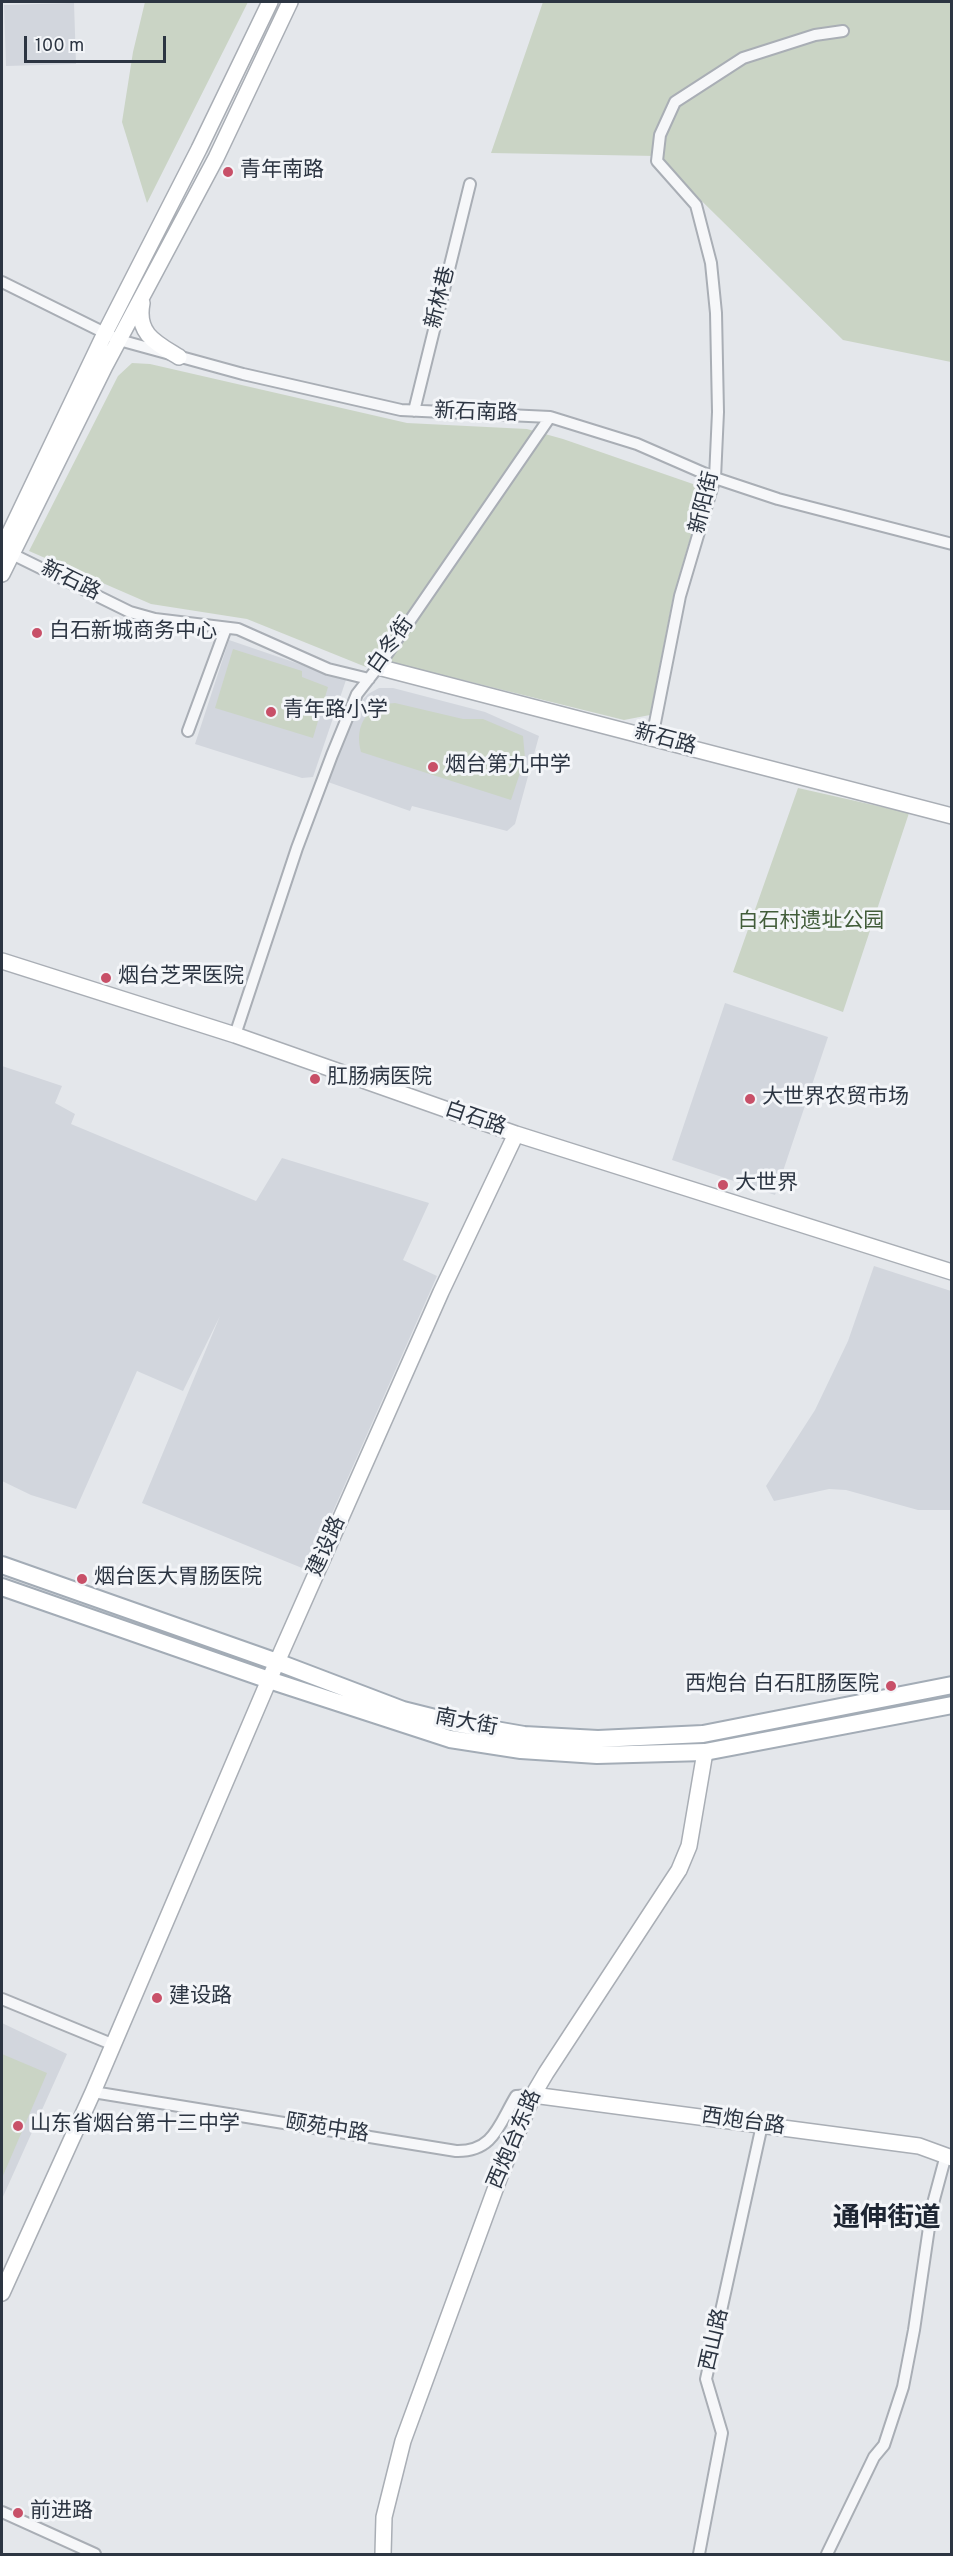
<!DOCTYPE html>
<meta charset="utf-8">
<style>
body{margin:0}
#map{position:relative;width:953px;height:2556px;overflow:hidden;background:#e4e7eb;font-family:Overpass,sans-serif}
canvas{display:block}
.frame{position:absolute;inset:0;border:3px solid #2c3542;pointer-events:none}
.scale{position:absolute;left:24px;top:36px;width:142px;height:27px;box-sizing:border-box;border:3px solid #2c3542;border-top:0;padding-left:8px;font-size:18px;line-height:21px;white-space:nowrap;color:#2c3542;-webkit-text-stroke:4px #f3f5f8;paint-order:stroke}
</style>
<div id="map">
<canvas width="953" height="2556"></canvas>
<div class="frame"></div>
<div class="scale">100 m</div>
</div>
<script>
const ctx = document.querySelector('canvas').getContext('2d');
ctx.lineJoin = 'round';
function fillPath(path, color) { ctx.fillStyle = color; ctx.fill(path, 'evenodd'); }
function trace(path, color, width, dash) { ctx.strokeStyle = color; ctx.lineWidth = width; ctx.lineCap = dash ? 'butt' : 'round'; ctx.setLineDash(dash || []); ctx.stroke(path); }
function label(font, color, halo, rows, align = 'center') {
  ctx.font = font + ' Overpass,"Noto Sans SC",sans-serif'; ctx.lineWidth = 6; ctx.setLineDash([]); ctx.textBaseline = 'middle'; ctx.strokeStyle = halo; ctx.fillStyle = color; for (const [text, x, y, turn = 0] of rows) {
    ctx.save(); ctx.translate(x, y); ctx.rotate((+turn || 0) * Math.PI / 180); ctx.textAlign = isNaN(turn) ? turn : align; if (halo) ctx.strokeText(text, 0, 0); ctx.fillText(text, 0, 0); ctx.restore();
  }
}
fillPath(new Path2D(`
 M74 3 76 64 6 66 4 5Z
 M229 640 346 680 313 777 302 778 195 744Z
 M379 688H393L485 712 539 736 515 824 507 831 412 806 410 811 328 782 359 704 368 694Z
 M725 1003 828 1037 775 1195 672 1160Z
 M2 1066 62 1086 55 1103 75 1114 71 1124 256 1201 282 1158 429 1203 403 1260 437 1276 307 1570 142 1503 220 1316 183 1391 137 1371 76 1509 31 1495 2 1481Z
 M874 1266 951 1291V1510H918L846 1490 829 1489 774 1501 766 1486 815 1410 848 1341Z
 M2 2023 67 2054 2 2199Z`), '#d2d6dd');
fillPath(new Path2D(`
 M145 2H248L147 203 122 122 133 52Z
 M543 2H951V362L843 340 656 156 491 153Z
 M132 363 150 364 407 423 527 429 563 439 693 484 700 497 699 508 673 597 650 715 624 720 378 659 366 667 247 619 151 604 29 551 118 376Z
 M233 649 302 671V677L328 687 313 738 215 708Z
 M395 703 463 719H483L523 736 525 758 511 800 361 752C354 725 367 705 395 703Z
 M798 788 909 813 843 1012 733 972Z
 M2 2054 47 2073 2 2178Z`), '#cad4c5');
const street = new Path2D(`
 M2 282 119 340 243 374 401 410 550 417 637 444 715 478 778 499 952 544
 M414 411 470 184
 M12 554 130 612 155 619 238 629 328 669 369 679
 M188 731 226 628
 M652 738 680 596 715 478 718 412 716 313 711 263 696 205 657 161 660 135 675 102 743 58 815 35 843 31
 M235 1035 297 848 332 755 357 694 378 667 550 417
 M2 1999 114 2045
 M93 2092 456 2151C494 2152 499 2124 516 2096L533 2095
 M2 2512 95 2554
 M699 2554 722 2433 706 2379 762 2125
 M827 2554 874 2457 884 2445 903 2387 914 2330 932 2207 946 2155`);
const secondary = new Path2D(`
 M142 303C136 334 156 343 179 357
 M2 549 105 333 199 149 270 2
 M2 574 105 366 216 158 290 2
 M378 667 952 816
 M2 961 235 1035 516 1134 952 1272
 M533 2095 919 2146 952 2158
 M2 2293 93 2092 269 1680 441 1292 516 1134
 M383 2554 384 2517 403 2441 500 2176 533 2095 546 2073 679 1870 689 1846 705 1752`);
const primary = new Path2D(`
 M2 1565 277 1662 403 1710 455 1723 524 1735 598 1739 703 1734 952 1685
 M2 1587 269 1680 450 1739 521 1750 597 1755 705 1752 952 1705`);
trace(street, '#a9aeb5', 14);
trace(secondary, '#a9aeb5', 18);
trace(primary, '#a3acb6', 20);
trace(street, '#f6f7f9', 10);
trace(secondary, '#fff', 15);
trace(primary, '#fff', 16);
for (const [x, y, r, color] of [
 [228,172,6,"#c85068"],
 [37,633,6,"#c85068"],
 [271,712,6,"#c85068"],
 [433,767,6,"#c85068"],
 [106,978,6,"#c85068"],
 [315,1079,6,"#c85068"],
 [750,1099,6,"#c85068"],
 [723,1185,6,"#c85068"],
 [82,1579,6,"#c85068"],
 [891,1686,6,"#c85068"],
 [157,1998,6,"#c85068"],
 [18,2126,6,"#c85068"],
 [18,2513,6,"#c85068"]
]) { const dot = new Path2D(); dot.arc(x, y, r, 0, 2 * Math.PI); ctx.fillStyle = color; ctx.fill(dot); trace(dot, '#f3f5f8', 2); }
label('21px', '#2c3542', '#f3f5f8', [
 ["青年南路",240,172],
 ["白石新城商务中心",49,633],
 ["青年路小学",283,712],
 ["烟台第九中学",445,767],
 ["烟台芝罘医院",118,978],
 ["肛肠病医院",327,1079],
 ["大世界农贸市场",762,1099],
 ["大世界",735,1185],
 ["烟台医大胃肠医院",94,1579],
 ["西炮台 白石肛肠医院",879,1686,"right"],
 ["建设路",169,1998],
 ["山东省烟台第十三中学",30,2126],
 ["前进路",30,2513]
], 'left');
label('21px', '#2c3542', '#f3f5f8', [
 ["新林巷",442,298,-76],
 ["新石南路",476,414,2],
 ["新阳街",706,503,-76],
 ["新石路",70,582,26],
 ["白冬街",392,646,-55],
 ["新石路",665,741,15],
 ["白石路",475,1120,19],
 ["建设路",328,1547,-66],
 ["南大街",466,1724,11],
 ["西炮台路",743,2123,8],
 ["颐苑中路",327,2130,9],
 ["西炮台东路",516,2140,-67],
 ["西山路",716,2340,-77]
]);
label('21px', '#425d3a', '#f3f5f8', [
 ["白石村遗址公园",811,923]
]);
label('bold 27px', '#1e2633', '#f3f5f8', [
 ["通伸街道",887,2221]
]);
</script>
